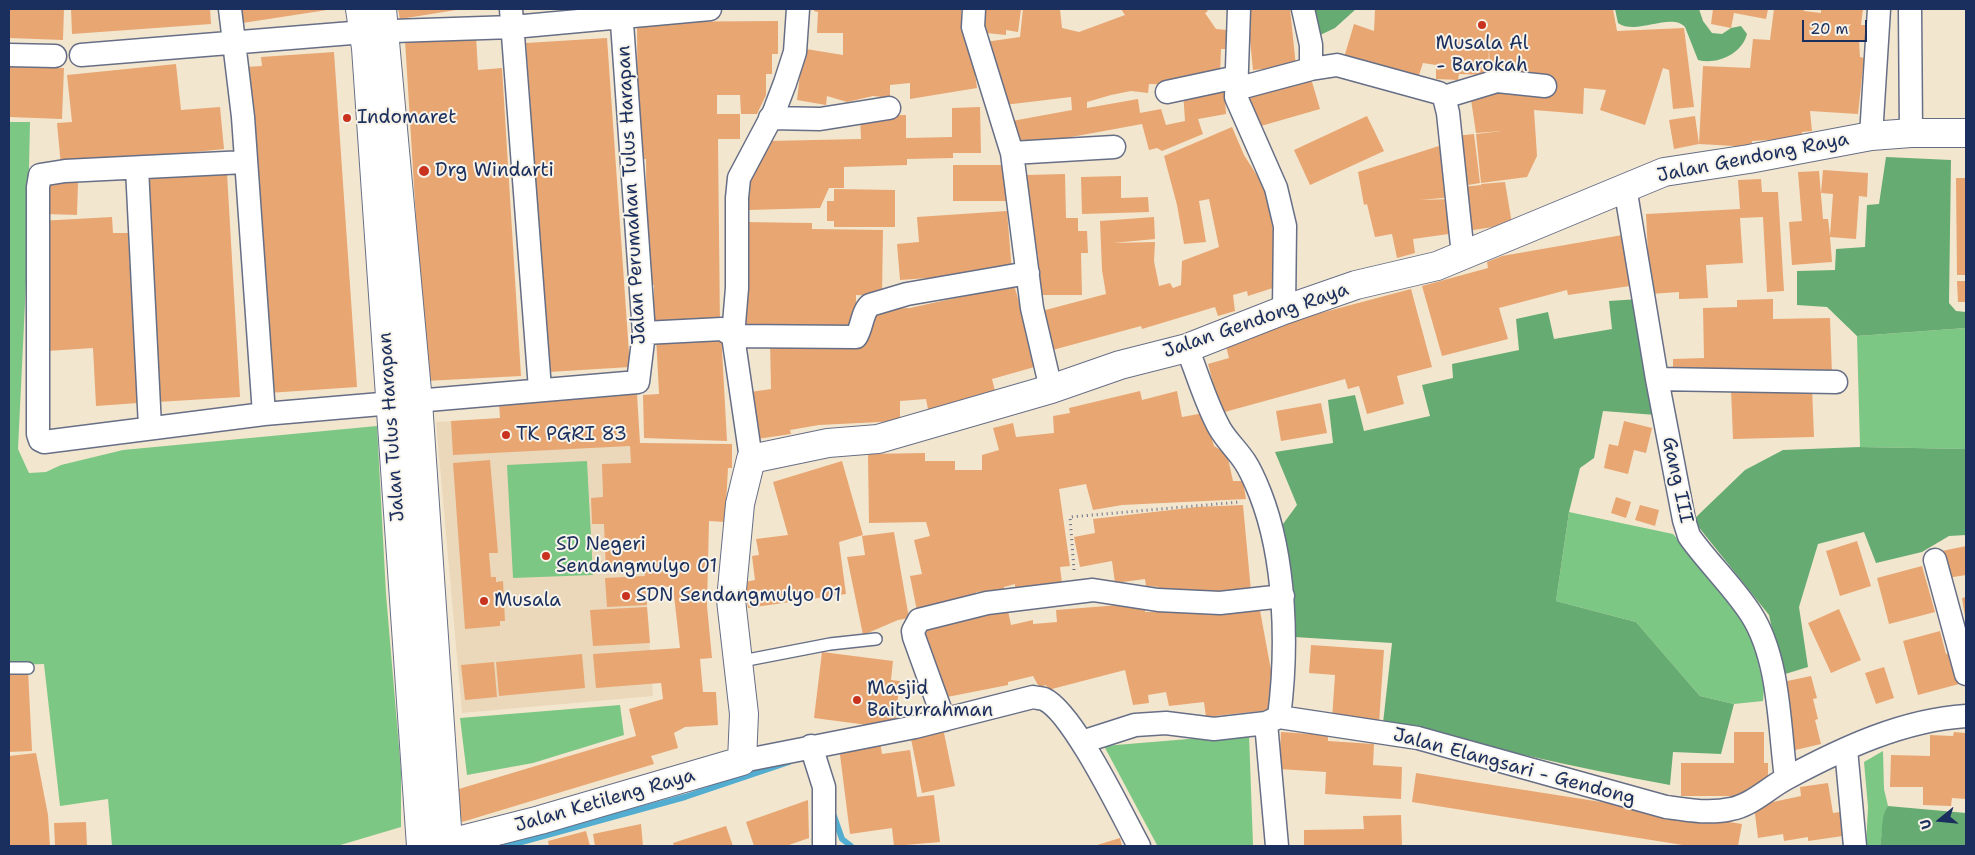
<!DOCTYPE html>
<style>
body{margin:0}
#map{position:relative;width:1975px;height:855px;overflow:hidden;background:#f3e6cf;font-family:"Shantell Sans",sans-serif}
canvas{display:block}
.frame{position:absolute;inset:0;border:10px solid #1b2f5e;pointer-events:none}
.north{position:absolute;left:1915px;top:795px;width:50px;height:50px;-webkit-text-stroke:4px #f7f3e8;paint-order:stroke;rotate:253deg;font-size:14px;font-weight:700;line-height:20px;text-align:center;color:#1b2f5e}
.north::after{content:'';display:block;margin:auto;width:18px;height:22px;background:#1b2f5e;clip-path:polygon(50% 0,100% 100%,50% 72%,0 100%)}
.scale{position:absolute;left:1802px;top:20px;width:65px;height:22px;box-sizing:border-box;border:2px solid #1b2f5e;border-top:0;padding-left:6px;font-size:15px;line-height:18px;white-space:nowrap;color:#1b2f5e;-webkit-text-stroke:4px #f7f3e8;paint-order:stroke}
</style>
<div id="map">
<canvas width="1975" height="855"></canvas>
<div class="frame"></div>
<div class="north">U</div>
<div class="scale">20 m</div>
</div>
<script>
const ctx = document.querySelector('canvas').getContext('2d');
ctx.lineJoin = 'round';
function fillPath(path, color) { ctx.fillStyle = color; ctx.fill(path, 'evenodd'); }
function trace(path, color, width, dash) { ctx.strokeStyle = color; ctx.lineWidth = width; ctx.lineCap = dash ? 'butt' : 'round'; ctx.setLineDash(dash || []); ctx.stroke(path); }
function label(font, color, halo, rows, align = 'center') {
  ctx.font = font + ' "Shantell Sans",sans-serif'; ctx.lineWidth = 4; ctx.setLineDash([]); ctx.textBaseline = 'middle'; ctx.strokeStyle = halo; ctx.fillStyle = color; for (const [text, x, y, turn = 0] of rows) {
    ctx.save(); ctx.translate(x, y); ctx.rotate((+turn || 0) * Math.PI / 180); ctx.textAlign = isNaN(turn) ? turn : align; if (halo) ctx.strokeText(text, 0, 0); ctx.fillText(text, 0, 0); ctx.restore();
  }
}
fillPath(new Path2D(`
 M629 411 645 572 653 696 462 713 436 422Z`), '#ebd8ba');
fillPath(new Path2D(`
 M9 122H30L27 262 18 449 29 473 46 472 61 465 123 450 377 426 386 594 401 771V827L337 846H112L108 799 60 806 44 664 9 665Z
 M1966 328V449L1860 447 1857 336Z
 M587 461 593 575 513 578 507 465Z
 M1569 512 1673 534 1730 596 1751 630 1764 689 1763 701 1734 704 1700 696 1636 622 1556 601Z
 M620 705 624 735 533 763 467 775 460 718Z
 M1249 734 1253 845H1157L1104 746Z
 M1883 751 1884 789 1888 806C1881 816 1883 834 1880 846H1866L1868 807 1864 762Z`), '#7dc784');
fillPath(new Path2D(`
 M1294 9H1356L1335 28 1316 37Z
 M1615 9H1699L1703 21 1712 33 1722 34 1731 28 1741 26 1747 34C1742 54 1717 65 1698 60L1685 27C1670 12 1637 36 1618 23Z
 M1886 157 1951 160 1949 303 1956 311 1966 312V328L1857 336 1827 307 1797 305V271L1835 270 1836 249 1865 247 1867 205 1879 204Z
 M1639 299 1656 415 1603 411 1594 458 1580 468 1569 512 1556 601 1636 622 1700 696 1734 704 1721 754 1673 752 1670 785C1574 768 1479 744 1383 723L1392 643 1294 637 1283 524 1297 505 1275 452 1333 443 1328 400 1355 395 1364 431 1430 416 1422 385 1453 378 1452 364 1519 350 1516 319 1548 312 1554 339 1612 329 1609 301Z
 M1860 447 1966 449V535L1949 536 1922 552 1876 563 1864 532 1818 544 1799 607 1808 667 1782 675 1769 615 1693 520 1745 470 1783 450Z
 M1888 806 1966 813V846H1880C1883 834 1880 816 1888 806Z`), '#66ac72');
trace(new Path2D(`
 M834 816 842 839 851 846
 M507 846 685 797 789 762`), '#52add0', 6);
fillPath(new Path2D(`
 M9 9H64L63 40 9 38Z
 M71 9H210L211 24 72 34Z
 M234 9H327V10L236 24Z
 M398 9H456V10L400 19Z
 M814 9H961V25L969 28 977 88 910 99V83L890 85V98L873 96 847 102 827 96 826 105 797 100 800 74H796L800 48 843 55V33H817L818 12 814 11Z
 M978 9H1021L1018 32 1006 30V35L986 33 987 28 975 26Z
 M1023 9H1060L1062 28 1079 32 1125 15 1121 9H1206L1208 11 1205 13 1216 29 1227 30V49H1221L1220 76 1181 85 1149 84 1148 93 1131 91 1111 95 1087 102V108L1138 99 1140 113 1161 109 1166 125 1185 121 1183 91 1224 82 1226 114 1198 119 1203 134 1162 151 1157 148 1149 150 1142 124 1017 147 1012 121 1072 110 1071 97 1004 105 985 42 1020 37Z
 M1247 9H1290L1296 66 1253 70Z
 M1375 9H1613L1617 31 1684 28 1694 107 1673 109 1669 70 1663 68 1645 125 1600 110 1606 90 1584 88 1583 114 1534 110 1537 156 1527 177 1481 183 1476 134 1502 131 1476 133 1470 93 1518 80 1519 61 1517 79 1490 76 1489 48 1488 75 1459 74 1458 80 1436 79V65L1423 63 1418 78 1343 61 1354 24 1374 31Z
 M1713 9H1768L1766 19 1734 13 1731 28 1711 24Z
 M1774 9H1804V11L1821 13V9H1863L1861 25H1870L1868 41 1859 40 1860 57 1864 58 1858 114 1810 111 1812 131 1802 132V138L1752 141V147L1699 144 1674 149 1669 120 1695 116 1699 144 1703 66 1750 68 1753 39 1770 40Z
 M778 21V54H772V74H766V95L757 114H741L740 95H717V114H740V139H718L720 326H654V285H647L646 159H638L637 22Z
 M476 36 478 70 502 68 521 376 426 381 405 40Z
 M607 38 630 367 549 372 526 43Z
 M334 52 357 387 268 393 246 67 262 66 261 57Z
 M176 64 181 110 220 107 224 149 61 166 57 123 72 122 67 75Z
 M9 66 64 68 62 119 9 117Z
 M1310 75 1320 109 1254 128 1244 95Z
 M980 107 981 153H953V158L907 159V165L844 167V188H829L820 208 748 210 750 174 767 141 861 139 860 116 906 115V138L952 137V108Z
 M1367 116 1384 151 1310 185 1294 150Z
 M1232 127 1244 155 1265 188 1274 236 1276 287 1248 296 1247 291 1233 295 1235 311 1218 316 1215 307 1142 329 1141 326 1049 351 1038 312 1106 294 1102 270 1100 221 1154 217 1155 239 1113 243 1155 242 1154 261 1159 286 1170 283 1173 288 1181 285 1182 261 1219 247 1209 199 1199 201 1206 242 1184 244 1177 205 1164 156Z
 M1474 134 1480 183 1462 186 1455 136Z
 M1445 144 1453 197 1420 200 1453 199 1456 233 1413 239 1415 253 1397 258 1392 234 1375 237 1367 204 1364 205 1358 172Z
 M953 165H1009V201H953Z
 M1823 170 1868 173 1867 197 1859 196 1856 239 1830 237 1832 262 1792 265 1789 222 1802 221 1798 172 1819 171 1823 219H1828L1830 236 1833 194 1821 193Z
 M227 173 240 397 157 402 144 178Z
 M1065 174 1066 218H1078V231H1087L1088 253H1081L1082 295H1039L1038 254H1033L1032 219H1027L1026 175Z
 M1121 176V198L1148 197 1149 212 1082 214 1081 177Z
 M1956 178H1966V275H1957Z
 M1761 179 1762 192H1778L1784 291 1767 292 1763 217 1740 218 1743 263 1706 265 1708 298 1679 299V292L1650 294 1646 214 1740 209 1738 180Z
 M47 181 78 182 77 215 46 214Z
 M1505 182 1512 224 1467 231 1462 187 1481 185 1483 198 1481 184Z
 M834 189 895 190V227H834V221H827V201H834Z
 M1007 211 1012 272 900 280 897 244 919 242 917 217Z
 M112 217 113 233H128L138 403 96 406 93 348 47 351 39 221Z
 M745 222 812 223V229L883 230 882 296 856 295V327L743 331Z
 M1628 234 1637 285 1568 295 1567 290 1499 308 1508 339 1442 356 1422 286 1488 268 1487 262 1502 256Z
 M1957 281H1966V302H1958Z
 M1014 285 1038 366 992 379 995 391 963 399 964 407 929 414 926 399 900 401V421L819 425 790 430 791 434 750 440 744 393 771 389 770 341 829 342 870 309 910 308Z
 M1411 289 1432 367 1397 376 1404 404 1367 414 1359 386 1348 389 1345 379 1221 413 1208 364 1229 358 1226 346 1251 339 1249 332Z
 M1773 299V319L1830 318 1832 374 1673 377V359L1704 358 1703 308 1737 307V300Z
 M721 332 727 441 644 438 643 395 659 394 656 336Z
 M1812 387 1814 437 1733 439 1731 389Z
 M1140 391 1142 400 1177 391 1182 417 1204 413 1214 446 1227 454 1233 481H1243L1246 499 1122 505 1093 510 1086 484 1059 489 1070 566 1060 567 1062 583 1015 589V584L1004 587V590L976 592 978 599 917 611 910 576 922 574 914 540 930 536 926 522 869 523 868 454 925 453V461H955V470H982V455L999 450 993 428 1013 423 1016 437 1054 433 1053 416 1070 413 1069 408Z
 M637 394 640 443 732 444V468H728L725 522 709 521 707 606 712 658 700 659 703 692H716L718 725 685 727 674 733 678 748 651 756 654 764 462 822 452 791 636 736 629 709 663 699 661 683 596 688 593 654 680 648 673 587 645 586 647 605 607 607 605 578 645 576 644 570 606 571 604 524H592L591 498 603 497 602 464 631 463 630 446 453 455 451 421 500 418 499 402Z
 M1321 403 1327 433 1281 441 1276 411Z
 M1624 421 1652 428 1646 453 1634 450 1628 474 1604 468 1609 444 1618 446Z
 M490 460 498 553H489L491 577H496V582L503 581 505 621H500V626L465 629 453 463Z
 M842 461 863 535 839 542 846 594 748 608 744 582 755 580 752 556 759 555 756 539 788 535 773 482Z
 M1616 497 1631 502 1626 518 1611 513Z
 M1243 505 1251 591 1204 594 1160 591 1159 587 1146 586 1145 579 1115 583 1112 561 1080 567 1074 537 1095 533 1093 519 1197 507Z
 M1640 505 1659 510 1655 526 1635 520Z
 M894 532 909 618 898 620 863 635 847 557 865 555 862 536Z
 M1857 541 1871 586 1840 596 1826 551Z
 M1966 546V575L1947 578 1942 551Z
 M1922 566 1935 612 1889 624 1877 578Z
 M1966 597V616H1965L1962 598Z
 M1145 603V612H1155L1156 606 1259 605 1273 681 1270 710 1206 717 1204 702 1169 706 1166 692 1148 695 1149 703 1133 705 1125 670 1048 690 1046 685 1039 687 1033 676 1008 682V685L942 698 922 627 1007 606 1011 625 1033 620V624L1057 622 1056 610Z
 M647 607 650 643 593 646 590 610Z
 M1839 609 1861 660 1831 673 1808 623Z
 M1940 631 1946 654 1950 653 1959 684 1918 695 1903 641Z
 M1311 645 1384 650 1379 723 1332 719 1335 675 1309 673Z
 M822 652 893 661 891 680 900 681 895 722 884 721 883 727 814 718Z
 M582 654 585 688 499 696 496 662Z
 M494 662 497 697 465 700 461 665Z
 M1884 667 1894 698 1876 704 1865 673Z
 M28 669 32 751 9 752V670Z
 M1811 676 1817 698 1813 699 1818 719 1815 720 1821 744 1787 752 1778 683Z
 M943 728 955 786 922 793 910 734Z
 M1281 732 1328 735V741L1374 744 1373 765 1402 767 1401 799 1325 794 1326 772 1279 769Z
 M1734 732H1764V763H1768V784H1755V796H1681V763H1734Z
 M1954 732 1966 733V799L1952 798 1951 806 1923 805V787H1890L1891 755 1930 756V735L1953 736Z
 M880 742 882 754 910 750 917 797 934 795 940 842 894 846 892 828 850 834 839 747Z
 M36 753 48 815 50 846H9V756Z
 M1416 773 1742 824 1738 846H1689L1412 802Z
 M1828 783 1833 813 1840 812 1843 836 1808 841V837L1784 841 1783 834 1758 838 1754 806 1801 796 1800 787Z
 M808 800 809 838 786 846H754L746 822Z
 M1401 815 1402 846H1304V830L1364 829 1363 816Z
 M86 822 87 846H55L54 823Z
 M641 824 643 846H595L593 834Z
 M726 826 733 846H674L673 843Z
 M586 831 590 846H549L548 841Z
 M1120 838 1122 846H1094Z`), '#e8a672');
const service = new Path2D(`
 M737 662 830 644 876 639
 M9 668H28`);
const minor = new Path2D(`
 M230 9 243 117 264 414
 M511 9 540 389
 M974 9 973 27 1012 153 1032 308 1051 389
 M1239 9 1236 97 1276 188 1285 226 1284 310
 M1303 9 1311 45V69
 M1910 9 1911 133
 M9 55 55 56
 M81 55 364 32 513 27 710 9
 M1236 89 1311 69 1337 65 1439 93 1444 97 1448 113 1463 255
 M1167 92 1237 77
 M1444 97 1497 81 1545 86
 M770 118 820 119 889 108
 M1871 136 1879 9
 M1012 153 1114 147
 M245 162 65 171 40 175 38 187V434L40 440 44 442 264 414 638 382 644 333 621 9
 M137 168 150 427
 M1625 187 1657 379 1684 520 1689 536C1708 563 1733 586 1751 614 1780 659 1779 727 1786 778
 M644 333 722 329 733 336 856 337C862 328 862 312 870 305L907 294 1028 273
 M1187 348C1198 375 1206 404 1220 429 1227 441 1238 451 1245 462 1251 471 1256 483 1260 493 1286 559 1288 648 1279 717
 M1657 379 1836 382
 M751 459 733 336 737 288V198L739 178 774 112 785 83 795 52 798 9
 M1935 560 1966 674
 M944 720 914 637 913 631 919 620 987 603 1093 590 1158 600 1220 603 1283 596
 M1266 723 1277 846
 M1082 742 1135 725 1166 723 1214 729 1266 723 1279 717 1418 738 1666 807C1687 810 1710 814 1731 809 1752 805 1768 788 1787 778 1843 748 1903 720 1966 716
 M811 746 824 787V846
 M1846 749 1855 846
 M742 761 915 727 1033 697C1036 698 1041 698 1044 699 1073 712 1122 815 1139 846`);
const secondary = new Path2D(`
 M360 9 366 48 421 846
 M382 9 418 402 448 843
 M438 846 540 820 742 761 744 714 731 600 740 504 751 459 828 443 878 439 1051 389 1120 365 1187 348 1284 310 1356 285 1437 266 1664 172 1749 159 1871 136 1911 133H1966`);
trace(service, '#676f86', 14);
trace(minor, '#676f86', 25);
trace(secondary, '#676f86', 30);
trace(new Path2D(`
 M1074 570 1070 517 1240 502`), '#676f86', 3, [1, 4]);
trace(service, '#fff', 11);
trace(minor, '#fff', 22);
trace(secondary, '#fff', 28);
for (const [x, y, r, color] of [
 [1482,25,5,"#c8321e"],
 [347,118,5,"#c8321e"],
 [424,171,6,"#c8321e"],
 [506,435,5,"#c8321e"],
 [546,556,5,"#c8321e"],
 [626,596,5,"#c8321e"],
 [484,601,5,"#c8321e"],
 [857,700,5,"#c8321e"]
]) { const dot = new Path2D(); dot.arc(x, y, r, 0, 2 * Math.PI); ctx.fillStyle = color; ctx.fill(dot); trace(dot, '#f7f3e8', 2); }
label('19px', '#1b2f5e', '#f7f3e8', [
 ["Musala Al",1482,44,"center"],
 ["- Barokah",1482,66,"center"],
 ["Indomaret",357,118],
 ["Drg Windarti",435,171],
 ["TK PGRI 83",516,435],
 ["SD Negeri",556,545],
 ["Sendangmulyo 01",556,567],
 ["SDN Sendangmulyo 01",636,596],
 ["Musala",494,601],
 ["Masjid",867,689],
 ["Baiturrahman",867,711]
], 'left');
label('19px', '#1b2f5e', '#f7f3e8', [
 ["Jalan Gendong Raya",1753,158,-11],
 ["Jalan Perumahan Tulus Harapan",632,195,-93],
 ["Jalan Gendong Raya",1256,321,-19],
 ["Jalan Tulus Harapan",392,427,-94],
 ["Gang III",1677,480,78],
 ["Jalan Elangsari - Gendong",1514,767,15],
 ["Jalan Ketileng Raya",605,801,-16]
]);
</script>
